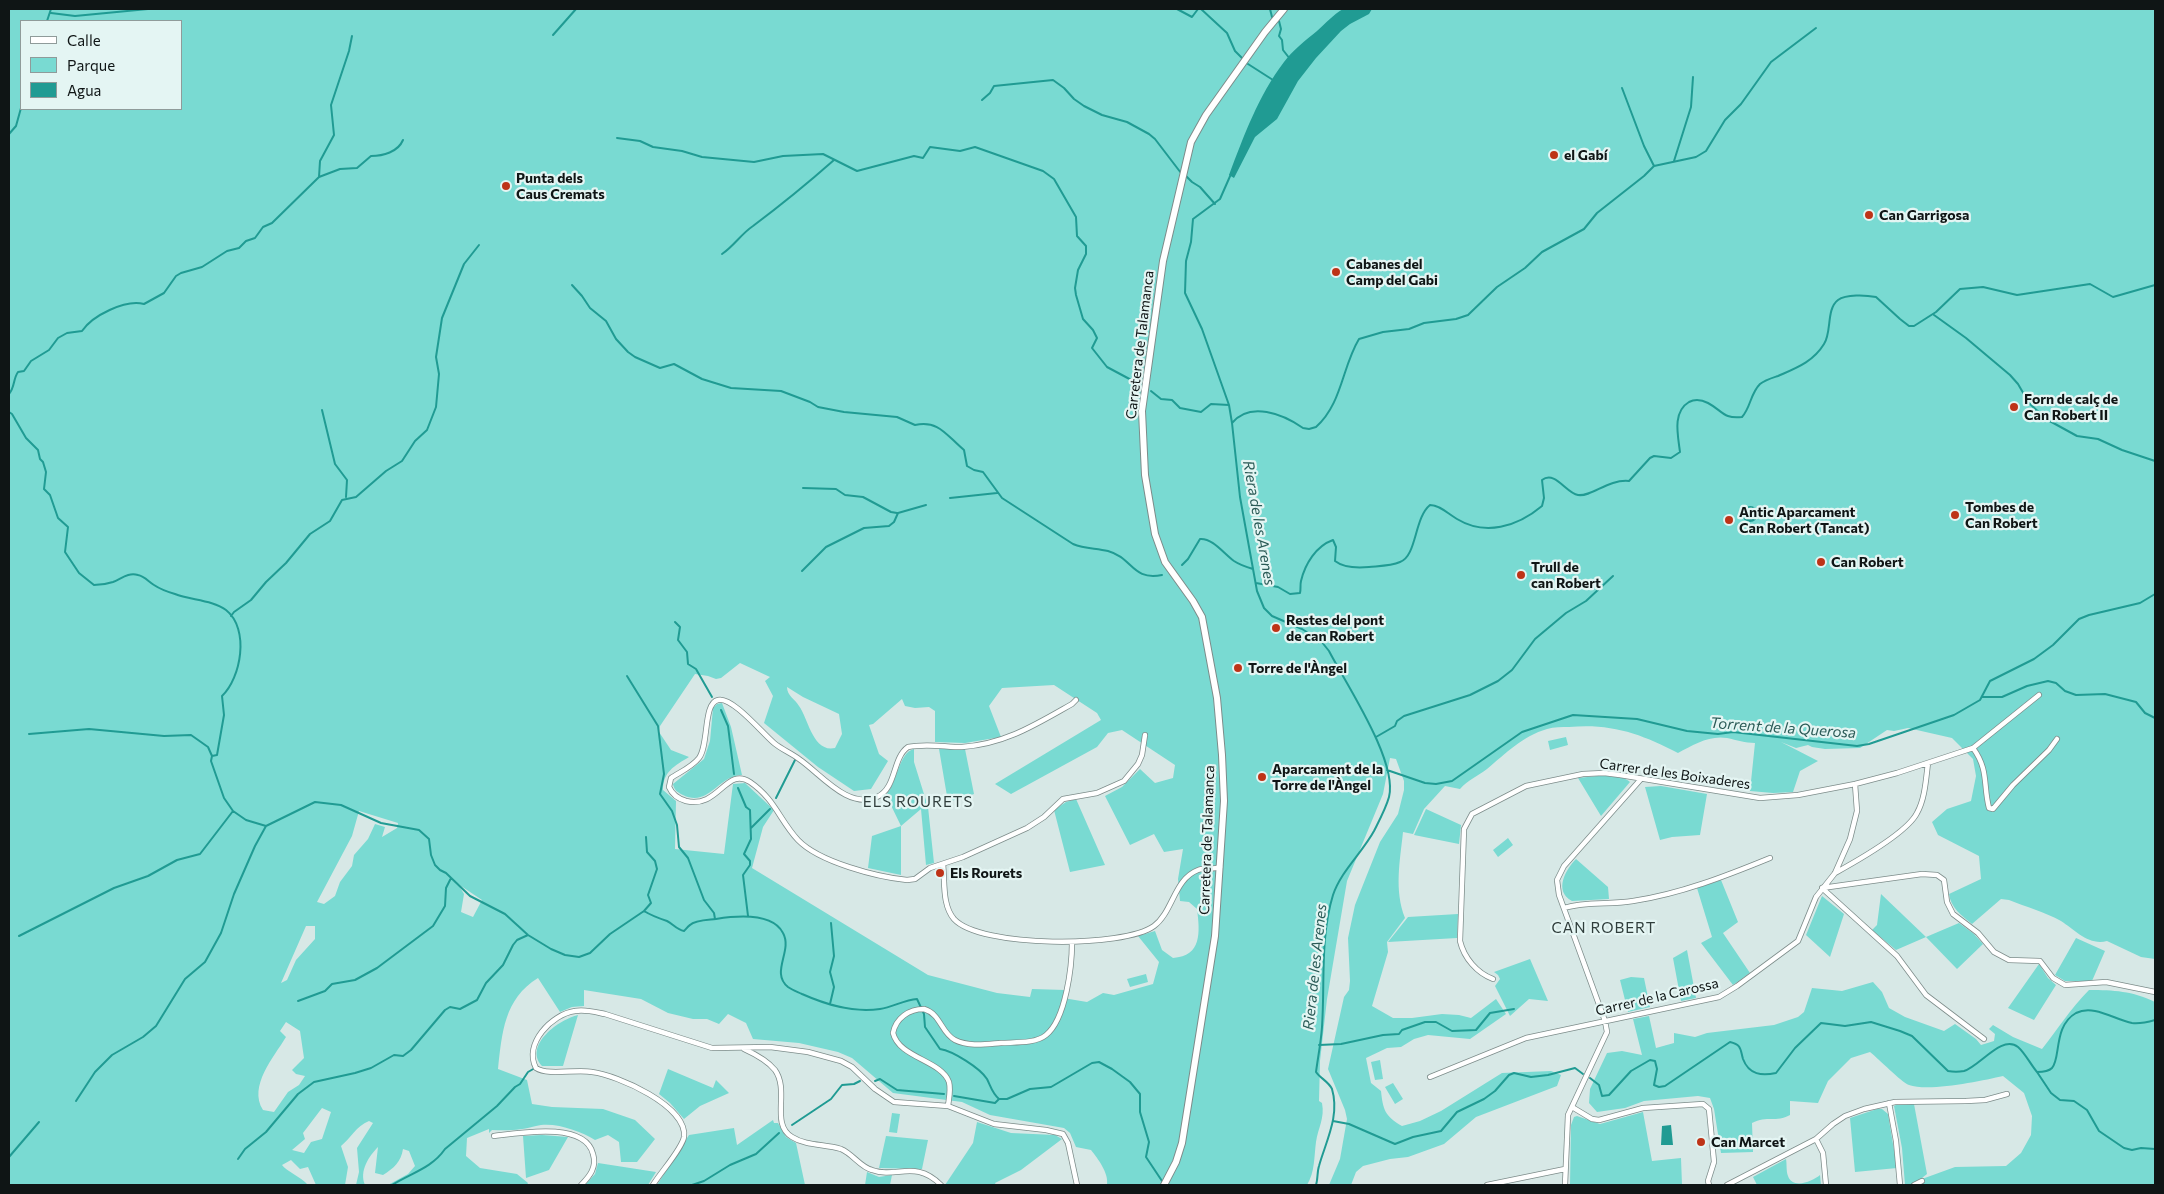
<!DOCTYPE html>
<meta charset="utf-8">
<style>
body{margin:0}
#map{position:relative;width:2164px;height:1194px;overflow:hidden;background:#d7e8e6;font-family:Commissioner,sans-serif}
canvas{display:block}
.frame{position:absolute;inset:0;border:10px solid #0f1515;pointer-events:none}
.legend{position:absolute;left:20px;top:20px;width:162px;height:90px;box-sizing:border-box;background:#e4f5f3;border:1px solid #8f9b9a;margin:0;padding:6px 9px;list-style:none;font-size:15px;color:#0f1515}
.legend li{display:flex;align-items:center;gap:10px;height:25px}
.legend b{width:25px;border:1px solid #8f9b9a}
</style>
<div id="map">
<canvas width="2164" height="1194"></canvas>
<div class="frame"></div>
<ul class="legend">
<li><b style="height:6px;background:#fff"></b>Calle</li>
<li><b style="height:14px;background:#79dad2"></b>Parque</li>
<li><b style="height:14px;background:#209b93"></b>Agua</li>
</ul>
</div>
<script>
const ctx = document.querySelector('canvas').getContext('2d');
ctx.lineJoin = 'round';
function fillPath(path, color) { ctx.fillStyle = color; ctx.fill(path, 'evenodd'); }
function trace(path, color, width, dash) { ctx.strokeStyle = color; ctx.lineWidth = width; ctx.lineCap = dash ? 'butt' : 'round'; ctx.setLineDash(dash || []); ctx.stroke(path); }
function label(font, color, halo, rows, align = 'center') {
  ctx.font = font + ' Commissioner,sans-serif'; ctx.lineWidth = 4.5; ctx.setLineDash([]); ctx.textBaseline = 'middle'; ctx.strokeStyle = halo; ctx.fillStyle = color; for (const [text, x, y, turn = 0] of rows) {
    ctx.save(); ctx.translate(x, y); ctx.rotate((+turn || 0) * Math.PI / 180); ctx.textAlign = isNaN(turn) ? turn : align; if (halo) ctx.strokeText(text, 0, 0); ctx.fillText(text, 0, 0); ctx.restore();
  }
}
fillPath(new Path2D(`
 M9 9H2155V959L2141 957 2107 941C2089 946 2075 930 2061 921 2045 912 2026 907 2009 900L2001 899 1972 924C1961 915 1951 908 1949 894L1981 879 1979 856 1938 835 1932 822 1947 809 1971 801 1976 776 1973 759 1952 738 1908 728 1894 731 1887 730 1860 748 1825 749 1812 747 1808 745 1796 748 1781 742 1818 761 1800 771 1793 792 1773 793 1750 791 1755 743C1745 743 1737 740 1727 738 1709 735 1693 745 1678 753 1642 734 1611 723 1569 727 1562 727 1554 727 1547 729 1523 736 1505 754 1487 769 1478 776 1468 780 1460 789L1445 786 1424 809 1413 834 1403 832C1400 861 1394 890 1405 918L1387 942 1388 952 1372 1006 1393 1018H1412L1442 1014 1459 1015 1471 1018 1496 999 1506 1014 1470 1039 1428 1035 1414 1039 1401 1047 1387 1048 1366 1058 1371 1083 1381 1091C1383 1110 1385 1116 1402 1126L1420 1121 1441 1111 1502 1073 1551 1071 1561 1075 1557 1086 1476 1117 1444 1144 1408 1157 1390 1159 1363 1166 1356 1172 1351 1185H1329L1340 1159 1347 1119 1345 1110 1328 1069 1344 997 1349 990 1350 981 1348 938 1355 905 1380 842 1398 814 1404 790V781L1396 759 1390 758 1383 794 1347 881 1327 999 1320 1061 1319 1101 1322 1103C1325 1118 1318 1128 1316 1142 1314 1157 1315 1172 1307 1185H1107C1109 1173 1098 1159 1091 1150L1076 1147 1070 1133 1064 1128 990 1115 962 1102 893 1093 852 1058 838 1052 799 1043 753 1039 746 1023 728 1014 719 1024 707 1019H693L668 1013 641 999 584 990V1006L572 1007 560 1012 538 978C504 999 502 1033 498 1069L527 1080 532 1104 552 1107 603 1109 635 1120 655 1139 637 1162H621L619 1142 608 1135 595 1140C581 1131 553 1121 536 1126 521 1130 511 1131 492 1130L489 1133V1129L467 1138 466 1156 480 1168 517 1174 528 1183 527 1185H388L408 1174 415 1166 409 1151 403 1149C401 1162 394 1168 383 1175L375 1173 378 1147C369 1156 359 1171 365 1185H356L359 1172 357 1148 373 1123 369 1121C356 1126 351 1138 341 1146L348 1167 345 1185H316L308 1167 300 1169 291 1160 282 1165C286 1171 301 1177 308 1185H9ZM21 21H181V109H21ZM740 663 770 677 765 681 773 696 764 723 818 767 854 791 871 789 888 761 879 754 869 725 873 724 902 699 905 706 915 708 929 707 935 711V742L965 743 1001 737 989 706 1002 688 1054 685 1097 713 1101 720 995 784 1011 794 1097 747 1108 733 1122 730 1175 765 1173 778 1155 783 1140 769 1122 787 1105 796 1130 845 1154 834 1164 852 1183 849 1178 879 1180 901 1189 902 1197 909C1200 932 1202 956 1173 958L1162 950 1155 931 1138 936 1159 962 1153 984 1114 995 1103 993 1087 1002 1063 998 1065 990 1032 989 1030 997 997 993 928 975 752 868 763 827 774 810 745 783 733 784 724 854 675 849 676 801 663 790C663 772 674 766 689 757L671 750 659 732 660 726 695 674 708 676 716 679 721 678ZM787 687 803 697 839 714 842 734 835 748C813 753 808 718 799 706 795 699 787 696 787 687ZM359 811 398 823 397 828 382 837 385 827 375 824 368 839 354 855 352 866 340 882 335 896 324 904 317 902 352 836ZM458 884 482 900 473 917 461 912 464 894ZM306 926H315V939L296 960 287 980 281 983ZM286 1022 300 1031 304 1058 292 1070 296 1074 305 1076 299 1085 288 1092 274 1112 263 1110C248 1086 274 1057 286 1037L280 1031ZM322 1108 331 1112 322 1139 311 1142 304 1153 292 1150 305 1139 303 1133Z
 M722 703 731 727 742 775C719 775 708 808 683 795 677 792 674 790 673 784L704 759 710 741 713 708 717 704Z
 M1566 737 1568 745 1550 750 1548 741Z
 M914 749V762L928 807 934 863 926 865 921 809 901 826V875L868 868 872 836 901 826 886 795C897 783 899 752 914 749Z
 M939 749H965L974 794 948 802Z
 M1597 776C1607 776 1623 775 1630 782L1601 816 1578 778Z
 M1661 786 1707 794 1700 835 1672 837 1660 840 1645 787Z
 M1076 799 1105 865 1070 872 1054 810 1066 802Z
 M1426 809 1461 825 1459 844 1414 835Z
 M1508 838 1513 845 1498 857 1493 850Z
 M1576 859 1608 887 1609 899 1572 901C1553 891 1566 869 1576 859Z
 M1721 880 1738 922 1723 933 1750 973 1733 985 1701 943 1712 937 1697 888Z
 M1881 894 1926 937 1959 923 1974 934 1983 944 1957 969 1926 937 1896 950 1872 930 1877 925Z
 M1822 896 1844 914 1830 957 1806 935Z
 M1458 914 1457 938 1388 942 1408 917Z
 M2076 938 2105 951 2092 981H2065L2055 975Z
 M1687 950 1696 998 1681 1001 1673 958Z
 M1530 959 1548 1001 1529 999 1510 1016 1495 986 1500 979 1498 975 1494 972Z
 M2039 964 2048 978 2056 985 2034 1020 2008 1008Z
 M1146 974 1148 982 1130 987 1127 979Z
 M1631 977 1644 978 1650 1007 1628 1012 1620 980Z
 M1873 982 1882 992 1889 1008 1905 1017 1944 1031 1955 1024 1976 1039 1981 1045 1994 1041 1995 1034 1989 1029 1993 1025 2013 1037 2042 1049C2058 1029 2070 1009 2089 990 2114 990 2132 991 2155 1002V1185H1915L1922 1179 1955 1167 2006 1166 2021 1153 2031 1135 2032 1116 2024 1093 2003 1076C1981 1081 1929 1092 1909 1085 1901 1082 1879 1059 1870 1052L1851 1058 1828 1081 1818 1103 1790 1101V1115C1776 1123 1767 1115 1752 1123L1753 1152 1721 1153 1714 1109 1710 1098 1698 1096 1644 1101 1625 1108 1597 1112 1589 1103 1590 1089 1607 1053 1622 1051 1642 1055 1633 1019 1649 1016 1656 1048 1674 1043V1033L1695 1037 1707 1033 1774 1025 1798 1017 1804 1012 1812 988 1842 991Z
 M578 1015 563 1066H542C523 1045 560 1019 578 1015Z
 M1380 1060 1383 1079 1375 1080 1371 1062Z
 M668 1069 713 1088 716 1080 729 1093 700 1106 684 1119 670 1103 659 1094Z
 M1393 1083 1403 1099 1395 1104 1385 1087Z
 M1914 1104 1927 1174 1913 1185H1905L1902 1148 1894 1106 1896 1105Z
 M1877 1109H1882L1888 1114 1897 1168 1855 1172 1850 1118Z
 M1643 1112 1652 1161 1681 1158 1682 1185H1570L1571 1125 1574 1117 1577 1116 1600 1124Z
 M892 1113 900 1114 897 1133 889 1132Z
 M773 1120 774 1123H778L786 1137 796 1143 805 1185H657L689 1135 734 1128 737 1145Z
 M977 1122 1011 1133 1055 1135 1062 1139 1021 1170 995 1183 996 1185H945L973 1143Z
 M542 1135 568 1137 549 1170 526 1178 523 1136Z
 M886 1136 928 1140 922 1169 879 1168Z
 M1786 1159C1787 1164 1786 1171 1788 1176 1793 1190 1813 1181 1820 1175L1821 1185H1757L1753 1177Z
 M598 1163 656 1172 648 1185H585L595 1174Z
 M867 1172 879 1177 892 1175 890 1185H865Z`), '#79dad2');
fillPath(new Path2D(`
 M1343 9H1372L1369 14 1350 24 1341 31 1316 58 1298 81 1277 119 1255 137 1234 178 1229 175C1244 136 1258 96 1284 62 1292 51 1306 40 1317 31 1326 23 1333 15 1343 9Z
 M1742 514a8 8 0 1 1 16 0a8 8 0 1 1-16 0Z
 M1671 1125 1673 1145H1661L1662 1126Z`), '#209b93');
trace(new Path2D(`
 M1177 9 1192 17 1198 9
 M1201 9 1227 33 1235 51 1242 58
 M1270 9 1272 17
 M51 13 75 16 148 9
 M47 21 51 9
 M1279 21 1281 29 1279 36 1282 40 1283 50 1290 59
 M553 35 576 9
 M1248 64 1273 80
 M1622 88 1644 146 1654 166
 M982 100 990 93 994 86 1053 80 1064 88 1074 99 1084 106 1102 115 1127 122 1149 134 1155 139 1181 173
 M9 134 16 126 21 108
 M617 138 640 141 653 147 682 151 702 157 754 162 783 156 823 154 857 171 914 156 923 158 930 147 960 151 975 147 1043 171 1054 179 1076 217 1077 236 1086 246V254L1078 270 1075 288 1076 295 1083 319 1093 330 1097 338 1092 348 1107 367 1137 383
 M1674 161 1691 107 1693 77
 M1231 174 1220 199 1193 219 1191 242 1186 261 1185 293 1202 329 1229 405 1232 423 1240 497 1257 591 1264 608 1272 616 1302 629 1321 641 1329 651C1346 684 1398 761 1389 797 1386 808 1379 821 1374 831 1362 853 1341 871 1333 895 1320 937 1325 984 1322 1027 1321 1042 1318 1057 1316 1072 1320 1078 1329 1082 1332 1089 1340 1116 1326 1141 1319 1166 1317 1172 1318 1179 1316 1185
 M1186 176 1192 182 1200 187 1215 204
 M319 177 320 161 334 135 331 105 349 51 352 36
 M722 254C734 246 741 234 753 226 781 205 808 183 834 160
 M572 285 582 296 590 308 606 321 616 339 628 352 635 357 660 368 674 364 702 379 731 388 781 391 810 402 818 407 844 412 897 417 915 425C939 420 946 435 964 450L967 466 974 470 983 472 1002 498 1073 544C1085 549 1096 548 1108 551 1133 558 1132 581 1162 575
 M1934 315 1966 338 2010 375 2018 384 2029 403 2046 419 2077 436 2098 439 2122 450 2155 461
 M1151 391 1161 399 1172 400 1180 408 1201 412 1211 404 1229 405
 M9 394C15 387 13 379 18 372L24 371 31 361 49 350 58 338 67 333 82 331C92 316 125 299 144 304L164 293 176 276 181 273 202 267 227 251 239 248 246 241 255 238 263 227 272 223 319 177 340 169 357 168 371 156C383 156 398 152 403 140
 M9 402V394
 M322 410 335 464 347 480 346 497
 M9 412 12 414 26 438 38 450 40 459 43 462 46 472 44 489 50 495 58 518 68 527 65 552 79 573 94 585C100 585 107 584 113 582 121 579 128 572 138 575 144 576 149 582 154 585 160 589 168 592 175 594 190 600 213 600 226 610 250 629 241 678 222 696L224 715 217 755 212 756 211 761 224 798 233 811 246 820 266 826 315 802 341 805 381 823 419 830 429 839 431 855 435 865 440 870 446 873 470 896 505 914 528 935 551 949 565 955 579 957 590 953 610 934 644 911C652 916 658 918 667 921 673 924 677 930 684 931 686 929 688 926 690 925 695 920 708 920 716 919 735 916 772 912 783 933 793 951 770 972 788 987 792 990 798 992 802 994 827 1005 853 1013 880 1009 893 1007 904 1000 917 999L924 1014 925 1027 940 1049C953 1051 980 1068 987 1079 991 1087 992 1093 999 1099H1007L1030 1089 1051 1087 1092 1063 1099 1062 1112 1069 1130 1082 1140 1094V1112L1149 1142 1146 1157 1164 1184
 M1232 423C1250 401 1283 414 1303 428L1309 429 1316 427C1342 404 1342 367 1359 339L1383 332 1409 329 1424 323 1456 319 1468 315 1497 287 1525 268 1542 252 1584 229 1597 213 1644 176 1654 166 1696 157 1706 151 1725 120 1741 104 1771 62 1816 28
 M803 488 836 489 845 495 863 497 891 512 897 513
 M950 498 997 493
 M1182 565 1188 559 1200 539C1213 538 1224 554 1234 561 1240 565 1246 567 1253 569
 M802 571 826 547 864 528 889 526 894 522 898 513 926 505
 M1256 583 1278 587 1290 594 1300 593C1301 589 1300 585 1301 581 1305 564 1316 546 1333 540L1336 547 1335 561C1344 568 1358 568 1369 567 1379 566 1391 566 1400 562 1417 556 1414 518 1430 505 1440 505 1448 514 1457 519 1485 536 1517 527 1542 506L1544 498 1542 480C1555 470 1566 493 1578 495 1592 497 1608 479 1629 481L1650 458 1654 456 1671 458 1680 452C1678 436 1672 412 1689 402 1695 399 1702 400 1708 403 1723 411 1723 419 1742 417 1751 407 1750 394 1760 384 1765 380 1772 378 1778 376 1796 368 1813 362 1824 344 1832 332 1826 309 1838 300 1846 294 1866 295 1876 297L1900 319 1909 326H1914L1936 312 1960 289 1983 287 2017 295 2090 284 2113 297 2155 285
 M231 616 234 612 251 600 266 582 286 563 310 534 330 521 342 500 356 497 386 471 402 461 415 441 427 430 436 407 439 374 436 357 442 318 464 264 479 245
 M675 622 680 627 678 640 687 652 688 664 696 669 712 697
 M627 676 658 726 664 774 660 794 672 811 677 825 679 847 688 858 704 900 714 913 715 919
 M1982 697H2002L2027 686 2048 681 2056 683 2065 691 2076 695 2105 694 2136 702 2145 713 2155 718
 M721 710 728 726 734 774
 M29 734 89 729 164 736 191 735 208 747 212 756
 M1376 737 1395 726 1397 721 1404 716 1470 695 1498 681 1512 670 1535 639 1566 613 1586 601 1613 576
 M1387 770 1425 783 1436 784 1452 781 1522 732 1573 715 1637 719 1687 731 1718 734 1733 732 1857 746 1869 744 1954 715 1980 700 1990 681 2034 659 2053 645 2079 619 2089 615 2140 603 2155 594
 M738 788 746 807 750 810 751 839 744 854 750 861V865L743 875 748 916
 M776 798 795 760
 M751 828 770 809
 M644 911 651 903 648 895 657 869 655 861 647 852 646 837
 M19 936 114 888 148 876 177 860 200 854 233 811
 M298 1001 325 991 332 984 355 980 377 968 433 926 445 906 446 888 451 878
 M830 1004 834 987 830 972 834 956 831 923
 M1319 1045 1341 1044 1383 1035 1399 1034 1402 1030 1425 1022H1436L1452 1031 1476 1030 1490 1013 1514 1009
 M2037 1072 2051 1093 2060 1100 2074 1101 2087 1110 2099 1131 2124 1148 2132 1150 2141 1148 2155 1149
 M1590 1078 1599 1085 1602 1096 1609 1095 1631 1071 1650 1060 1655 1061 1657 1069 1654 1085 1659 1087 1665 1086 1730 1042C1742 1045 1740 1049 1743 1059 1749 1075 1762 1076 1776 1073L1795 1048 1821 1023 1845 1026 1871 1022 1900 1031 1912 1036 1948 1071C1953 1072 1959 1072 1964 1071 1980 1066 2002 1034 2018 1047 2025 1053 2031 1065 2037 1072 2042 1072 2048 1072 2052 1068 2061 1059 2053 1026 2076 1013 2094 1004 2115 1020 2132 1023 2140 1024 2148 1022 2155 1020
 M875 1081 880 1079 897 1090 944 1094
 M954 1096 995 1103 999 1099
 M76 1101 95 1072 112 1055 143 1037 156 1026 185 979 205 962 221 933 234 894 255 846 266 826
 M1333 1121 1349 1124 1395 1144 1413 1137 1441 1131 1457 1112 1484 1099 1495 1091 1509 1075 1514 1073 1531 1077 1548 1075 1575 1068 1583 1074
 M792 1125 831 1099 842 1085 854 1084 860 1081
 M9 1157 39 1122
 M238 1159 245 1149 266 1132 298 1094 314 1082 355 1073 371 1068 394 1055 403 1056 411 1050 445 1010 450 1007 460 1009 477 1000 486 983 503 965 513 945 517 940 528 935
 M392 1185C411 1173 432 1168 445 1149L497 1106 515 1087 520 1084 528 1072 535 1068
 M692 1185 704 1181 730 1165 756 1154 779 1133`), '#209b93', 2);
const street = new Path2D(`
 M1076 700 1072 704C1035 725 1005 744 962 747 945 747 926 743 908 747 892 758 897 788 877 797 848 810 821 774 799 759 791 753 781 749 774 743 763 734 732 696 718 700 703 703 709 745 699 758 692 767 680 772 671 778L669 787C672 794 679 799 686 801 719 809 726 766 750 782 775 799 780 821 798 840 819 862 877 877 907 880L915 879 930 868 963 857 1027 828 1044 817 1063 799 1097 793 1124 781 1138 764 1142 755 1145 735
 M1973 748C1989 770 1983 785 1989 808L1993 809 2013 785 2049 750 2057 739
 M943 864C945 882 942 905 954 919 980 948 1124 948 1154 926 1173 912 1174 879 1198 870 1205 867 1213 870 1220 867
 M1835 873C1855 862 1907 833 1917 813 1925 799 1926 779 1928 763
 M1822 888 1922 874 1937 875 1944 880 1947 902 1953 914 1978 933 1994 952 2009 960 2040 961 2053 978 2065 985 2106 982 2155 992
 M1822 888 1897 956 1926 995 1984 1039
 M1564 908C1586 901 1610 905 1633 901 1680 894 1726 876 1770 858
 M1493 979C1477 973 1464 958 1460 941L1464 829 1472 814 1526 786 1583 774 1604 773 1620 775 1760 798 1798 795 1855 784 1897 773 1973 748 2039 695
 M744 1049C755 1054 767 1060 775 1070 790 1091 770 1124 792 1137 806 1146 825 1144 841 1149 853 1154 860 1167 872 1170 897 1179 915 1159 941 1185
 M1430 1077 1526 1038 1719 997 1737 986 1798 941 1816 897 1835 873 1850 839 1857 811 1855 784
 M1889 1103 1896 1141 1900 1185
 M948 1106C949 1098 951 1090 949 1082 941 1060 899 1058 893 1033 896 1018 909 1009 924 1009 941 1014 941 1033 955 1040 969 1047 987 1044 1001 1043 1014 1042 1035 1044 1046 1035 1066 1019 1072 966 1072 942
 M1572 1107 1592 1119 1599 1120 1643 1108 1703 1104 1709 1109 1714 1162 1708 1181 1709 1185
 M494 1136C519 1133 585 1121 593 1154 597 1167 590 1176 581 1185
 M1816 1139 1823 1153 1826 1185
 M653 1185C660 1173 682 1149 684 1137 688 1106 617 1075 592 1072 576 1069 548 1076 536 1068 523 1044 552 1014 575 1011 585 1009 595 1012 605 1014L712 1048 770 1047 808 1052 841 1061 852 1067 875 1089 894 1102 948 1106 994 1124 1046 1130 1063 1134 1068 1143 1077 1185
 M1487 1185 1565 1169
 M1565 1185 1568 1115 1607 1032 1605 1021 1559 895 1557 880 1564 866 1641 779
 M1727 1185 1816 1139 1833 1124 1845 1116 1864 1109 1895 1102 1966 1101 1985 1100 2007 1094
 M1914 1185 1922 1181`);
const secondary = new Path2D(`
 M1164 1185 1176 1162 1182 1143 1215 936 1224 801 1222 755 1217 698 1202 617 1193 601 1165 562 1155 534 1145 475 1142 411 1163 261 1191 142 1206 115 1265 32 1284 9`);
trace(street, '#7d8c8a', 6);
trace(secondary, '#7d8c8a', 8);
trace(street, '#fff', 4.5);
trace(secondary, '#fff', 6);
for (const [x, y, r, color] of [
 [1554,155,5,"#be3317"],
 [506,186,5,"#be3317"],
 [1869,215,5,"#be3317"],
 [1336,272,5,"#be3317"],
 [2014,407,5,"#be3317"],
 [1955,515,5,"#be3317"],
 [1729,520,5,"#be3317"],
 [1821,562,5,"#be3317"],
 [1521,575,5,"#be3317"],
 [1276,628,5,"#be3317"],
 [1238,668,5,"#be3317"],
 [1262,777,5,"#be3317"],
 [940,873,5,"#be3317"],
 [1701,1142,5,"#be3317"]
]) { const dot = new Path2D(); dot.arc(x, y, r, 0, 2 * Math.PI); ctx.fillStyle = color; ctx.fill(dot); trace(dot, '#e4f5f3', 2); }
label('bold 14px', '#0f1515', '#e4f5f3', [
 ["el Gabí",1564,155],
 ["Punta dels",516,178],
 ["Caus Cremats",516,194],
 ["Can Garrigosa",1879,215],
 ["Cabanes del",1346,264],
 ["Camp del Gabi",1346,280],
 ["Forn de calç de",2024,399],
 ["Can Robert II",2024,415],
 ["Tombes de",1965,507],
 ["Can Robert",1965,523],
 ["Antic Aparcament",1739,512],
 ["Can Robert (Tancat)",1739,528],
 ["Can Robert",1831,562],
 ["Trull de",1531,567],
 ["can Robert",1531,583],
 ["Restes del pont",1286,620],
 ["de can Robert",1286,636],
 ["Torre de l'Àngel",1248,668],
 ["Aparcament de la",1272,769],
 ["Torre de l'Àngel",1272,785],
 ["Els Rourets",950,873],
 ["Can Marcet",1711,1142]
], 'left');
label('14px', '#0f1515', '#e4f5f3', [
 ["Carretera de Talamanca",1140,345,-83],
 ["Carrer de les Boixaderes",1675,774,8],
 ["Carretera de Talamanca",1207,840,-88],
 ["Carrer de la Carossa",1657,997,-13]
]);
label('italic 15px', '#2b5b57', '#e4f5f3', [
 ["Riera de les Arenes",1259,523,80],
 ["Torrent de la Querosa",1783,728,4],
 ["Riera de les Arenes",1315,967,-84]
]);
ctx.letterSpacing = '1px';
label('15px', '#303e3c', '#e4f5f3', [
 ["ELS ROURETS",918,802],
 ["CAN ROBERT",1604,928]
]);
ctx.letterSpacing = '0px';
</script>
